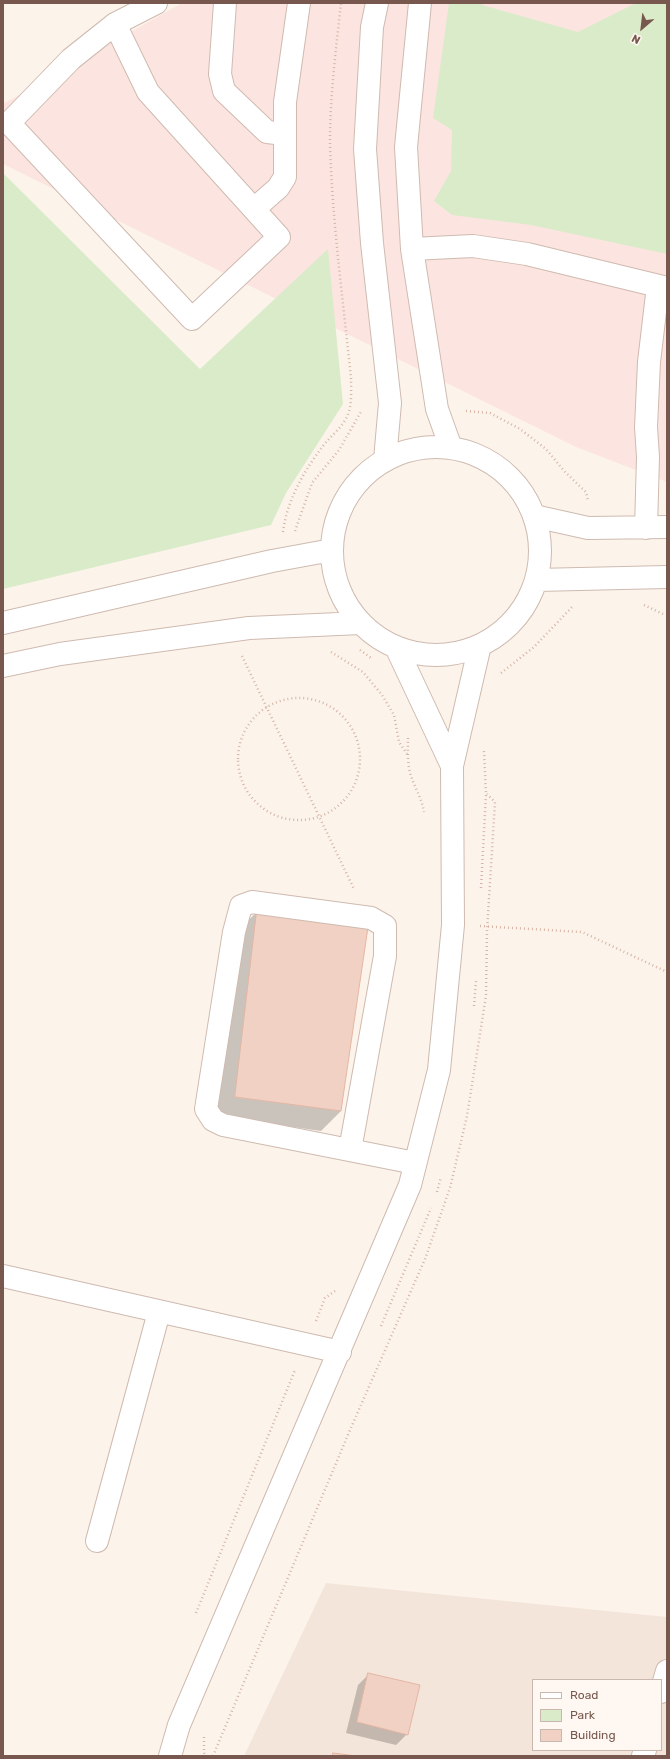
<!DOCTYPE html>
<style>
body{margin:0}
#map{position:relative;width:670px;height:1759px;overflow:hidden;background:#fcf4eb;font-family:Rubik,sans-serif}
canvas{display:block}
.frame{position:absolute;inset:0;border:4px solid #78584e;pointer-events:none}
.legend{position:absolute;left:532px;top:1679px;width:130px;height:72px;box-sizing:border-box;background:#fff8f2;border:1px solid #c9b8b0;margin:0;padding:5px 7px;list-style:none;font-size:12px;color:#78584e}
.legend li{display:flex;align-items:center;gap:8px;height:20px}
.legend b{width:20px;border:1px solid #c9b8b0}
.north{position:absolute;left:622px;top:8px;width:40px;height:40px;-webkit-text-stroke:3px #fff8f2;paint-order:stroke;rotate:208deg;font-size:11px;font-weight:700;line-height:16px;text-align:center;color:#78584e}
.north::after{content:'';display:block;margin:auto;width:14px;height:18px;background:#78584e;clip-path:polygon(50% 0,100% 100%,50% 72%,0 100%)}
</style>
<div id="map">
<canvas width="670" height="1759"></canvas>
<div class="frame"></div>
<ul class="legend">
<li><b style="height:5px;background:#fff"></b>Road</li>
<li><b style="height:11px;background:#daebc9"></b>Park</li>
<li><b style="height:11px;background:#f1d1c3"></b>Building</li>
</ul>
<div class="north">N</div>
</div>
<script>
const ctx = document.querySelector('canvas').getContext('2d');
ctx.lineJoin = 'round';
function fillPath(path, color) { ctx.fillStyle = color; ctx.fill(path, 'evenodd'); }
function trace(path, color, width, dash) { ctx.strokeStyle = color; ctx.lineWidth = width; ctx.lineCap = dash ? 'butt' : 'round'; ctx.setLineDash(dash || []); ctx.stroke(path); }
fillPath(new Path2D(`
 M326 1583 667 1617V1756H244ZM533 1680H661V1750H533Z`), '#f4e5da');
fillPath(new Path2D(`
 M182 3H667V482L576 447 3 164V104Z`), '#fce5e0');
fillPath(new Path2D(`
 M449 3H482V5L578 32 636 3H667V254L531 225 452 215 434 201 451 171 452 130 433 118Z
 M3 173 200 369 328 249 343 404 286 493 271 525 3 589Z`), '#daebc9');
fillPath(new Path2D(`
 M258 911 341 1111 321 1131 216 1116 238 930Z
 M369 1674 407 1734 396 1745 346 1733 358 1685Z`), '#0003');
const building = new Path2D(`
 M257 910 368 927 341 1111 235 1097Z
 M368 1673 420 1685 408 1735 357 1722Z
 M333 1753 356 1756H333Z`);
fillPath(building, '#f1d1c3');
trace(building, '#e4b6a4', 1);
const minor = new Path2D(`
 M225 3 220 74 224 91 267 132 285 134
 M377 3 372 27 365 149 372 243 390 403 385 460
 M420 3 406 147 412 249 437 409 451 448
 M115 24 148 92 279 237 192 319 9 123 71 59 115 24 156 3
 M254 209 278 188 285 177V102L299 3
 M412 249 473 246 527 254 667 288
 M332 551a104 104 0 1 1 208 0a104 104 0 1 1-208 0Z
 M534 516 588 528 667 527
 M646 528 648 457 646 427 649 362 658 286
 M536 580 667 577
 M3 623 272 561 332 550
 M396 647 452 766
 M3 666 60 654 249 628 361 623
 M350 1150 385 956V926L371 918 252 902 241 906 234 932 206 1109 213 1120 223 1125 415 1163
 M3 1276 340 1352
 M97 1541 159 1312
 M661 1692 667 1671
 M170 1756 179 1725 410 1185 439 1070 453 925 452 766 480 645
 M643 1756 645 1750`);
trace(minor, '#cfbab0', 24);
trace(new Path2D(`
 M466 411 490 413 520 429 546 449 565 472 586 492 588 501
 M295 531 312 483 339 450 362 410
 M283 532C287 500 304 471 323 446 332 434 345 426 349 411 352 401 351 388 351 378 343 299 332 221 330 142 330 96 336 49 341 3
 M644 605 663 614H667
 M360 650 371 658
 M331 652 363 672 382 695 394 715 399 742 407 754
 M242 656 354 889
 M501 673 534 647 573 606
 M238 759a61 61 0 1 1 122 0a61 61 0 1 1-122 0Z
 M408 738C408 750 407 764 411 776 415 788 422 799 424 812
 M481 888 486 794 484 751
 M480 926 582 932 667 972
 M474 1006 476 981
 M437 1192 441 1177
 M316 1321 325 1298 335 1291
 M381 1326 431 1208
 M196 1613 295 1370
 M204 1737V1753L205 1756
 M213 1756 350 1430 425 1259 450 1188 467 1116 486 996 487 931 495 802 487 794`), '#d7b4a5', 2.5, [1, 3]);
trace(minor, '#fff', 22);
</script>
